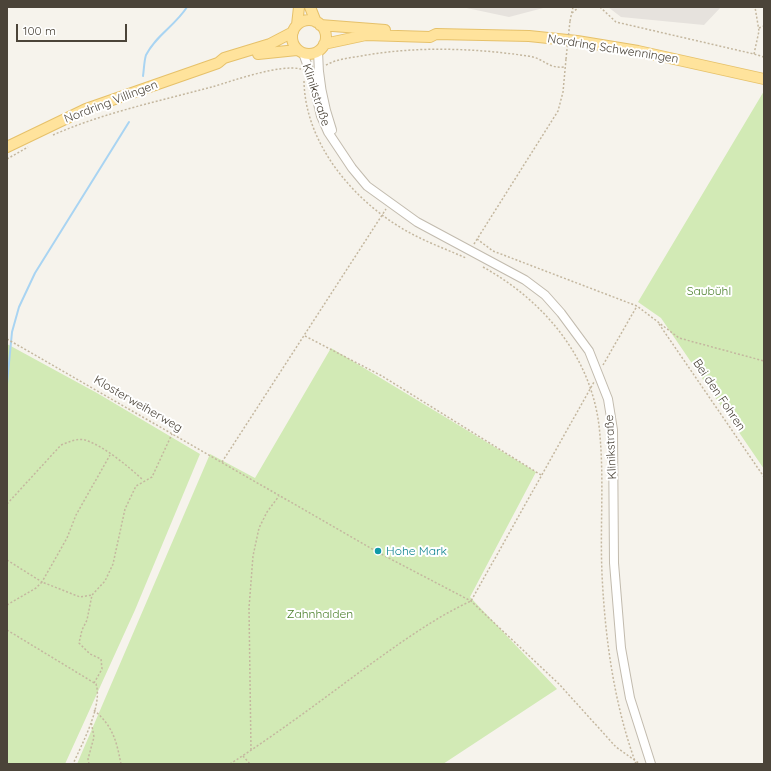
<!DOCTYPE html>
<meta charset="utf-8">
<style>
body{margin:0}
#map{position:relative;width:771px;height:771px;overflow:hidden;background:#f6f3ec;font-family:Quicksand,sans-serif}
canvas{display:block}
.frame{position:absolute;inset:0;border:8px solid #4b4439;pointer-events:none}
.scale{position:absolute;left:16px;top:24px;width:111px;height:18px;box-sizing:border-box;border:2px solid #4b4439;border-top:0;padding-left:5px;font-size:12px;line-height:14px;white-space:nowrap;color:#4b4439;-webkit-text-stroke:3px #fff;paint-order:stroke}
</style>
<div id="map">
<canvas width="771" height="771"></canvas>
<div class="frame"></div>
<div class="scale">100 m</div>
</div>
<script>
const ctx = document.querySelector('canvas').getContext('2d');
ctx.lineJoin = 'round';
function fillPath(path, color) { ctx.fillStyle = color; ctx.fill(path, 'evenodd'); }
function trace(path, color, width, dash) { ctx.strokeStyle = color; ctx.lineWidth = width; ctx.lineCap = dash ? 'butt' : 'round'; ctx.setLineDash(dash || []); ctx.stroke(path); }
function label(font, color, halo, rows, align = 'center') {
  ctx.font = font + ' Quicksand,sans-serif'; ctx.lineWidth = 4; ctx.setLineDash([]); ctx.textBaseline = 'middle'; ctx.strokeStyle = halo; ctx.fillStyle = color; for (const [text, x, y, turn = 0] of rows) {
    ctx.save(); ctx.translate(x, y); ctx.rotate((+turn || 0) * Math.PI / 180); ctx.textAlign = isNaN(turn) ? turn : align; if (halo) ctx.strokeText(text, 0, 0); ctx.fillText(text, 0, 0); ctx.restore();
  }
}
fillPath(new Path2D(`
 M462 7H547L509 17Z
 M608 7H721L704 25 621 17Z`), '#e6e2dd');
fillPath(new Path2D(`
 M764 91V469L661 318 638 302Z
 M7 344 97 393 200 454 135 610 65 764H7Z
 M331 348 536 472 470 597 557 689 443 764H77L210 454 255 478Z`), '#d2eab5');
trace(new Path2D(`
 M143 76C144 70 144 61 146 55 156 35 175 26 187 7
 M7 384 12 332 19 307 35 273 129 122`), '#a9d4f2', 2);
const minor = new Path2D(`
 M318 51C318 79 323 104 332 130
 M303 53 312 78 321 116 328 132 352 168 367 186 417 222 525 280 545 295 561 313 589 351 608 399 613 430 614 563 621 648 630 698 651 764`);
const major = new Path2D(`
 M310 7 316 22
 M292 37a17 17 0 1 1 34 0a17 17 0 1 1-34 0Z
 M297 25 299 7
 M320 25 385 30
 M324 44 366 35 430 37 436 34 529 36 577 41 638 51 764 79
 M258 54 297 50
 M7 147 86 109 218 63 224 58 270 44 293 32`);
trace(minor, '#c2bbae', 10);
trace(major, '#e6c16a', 12);
trace(new Path2D(`
 M600 7 616 22 754 54 764 57
 M572 13 579 7
 M570 21 573 7
 M759 28 764 26
 M754 54 759 31 755 7
 M326 65C337 59 349 58 361 56 416 46 473 48 528 56 544 58 548 69 564 67
 M304 81C305 146 357 205 412 234 429 243 448 250 466 258
 M53 135C103 113 159 101 212 87 235 80 280 64 301 69
 M7 159 28 147
 M477 239 493 251 637 306 679 338 764 361
 M474 244 558 111 563 92 566 59
 M483 267C546 302 595 361 600 436 604 482 600 528 602 574 605 638 614 704 636 764
 M659 324 764 477
 M305 336 382 376 541 475
 M7 339 381 554 471 601 559 684 616 747 640 764
 M603 365 637 306
 M222 462 386 209
 M7 504 61 445C69 442 77 438 85 440 104 446 129 467 143 480
 M7 560 42 582 67 538 76 515 110 455
 M7 605 36 588 42 582 80 597 92 595
 M7 630 96 684C103 705 82 744 73 764
 M94 683 102 669 101 659 90 654 79 643 82 630 87 620 92 595 105 581 113 564 125 509 136 486 152 477 172 434
 M94 710C113 727 116 739 121 764
 M251 750 249 608 253 556 259 528 267 512 279 496
 M243 756 250 764
 M89 764 88 759 94 737 91 721
 M230 764C275 735 318 703 361 671 396 646 432 619 471 601L594 382`), '#c4b79f', 1.5, [2, 2]);
trace(minor, '#fff', 8);
trace(major, '#ffe39c', 10);
trace(new Path2D(`
 M566 59 570 21`), '#c4b79f', 1.5, [2, 2]);
for (const [x, y, r, color] of [
 [378,551,4,"#0f9aa8"]
]) { const dot = new Path2D(); dot.arc(x, y, r, 0, 2 * Math.PI); ctx.fillStyle = color; ctx.fill(dot); trace(dot, '#fff', 1.5); }
label('12px', '#4b4439', '#fff', [
 ["Nordring Schwenningen",613,49,9],
 ["Klinikstraße",316,95,72],
 ["Nordring Villingen",111,102,-21],
 ["Bei den Fohren",719,395,56],
 ["Klosterweiherweg",138,404,30],
 ["Klinikstraße",611,447,-93]
]);
label('12px', '#4a7f2a', '#fff', [
 ["Saubühl",709,291],
 ["Zahnhalden",320,614]
]);
label('12px', '#0d838f', '#fff', [
 ["Hohe Mark",386,551]
], 'left');
</script>
